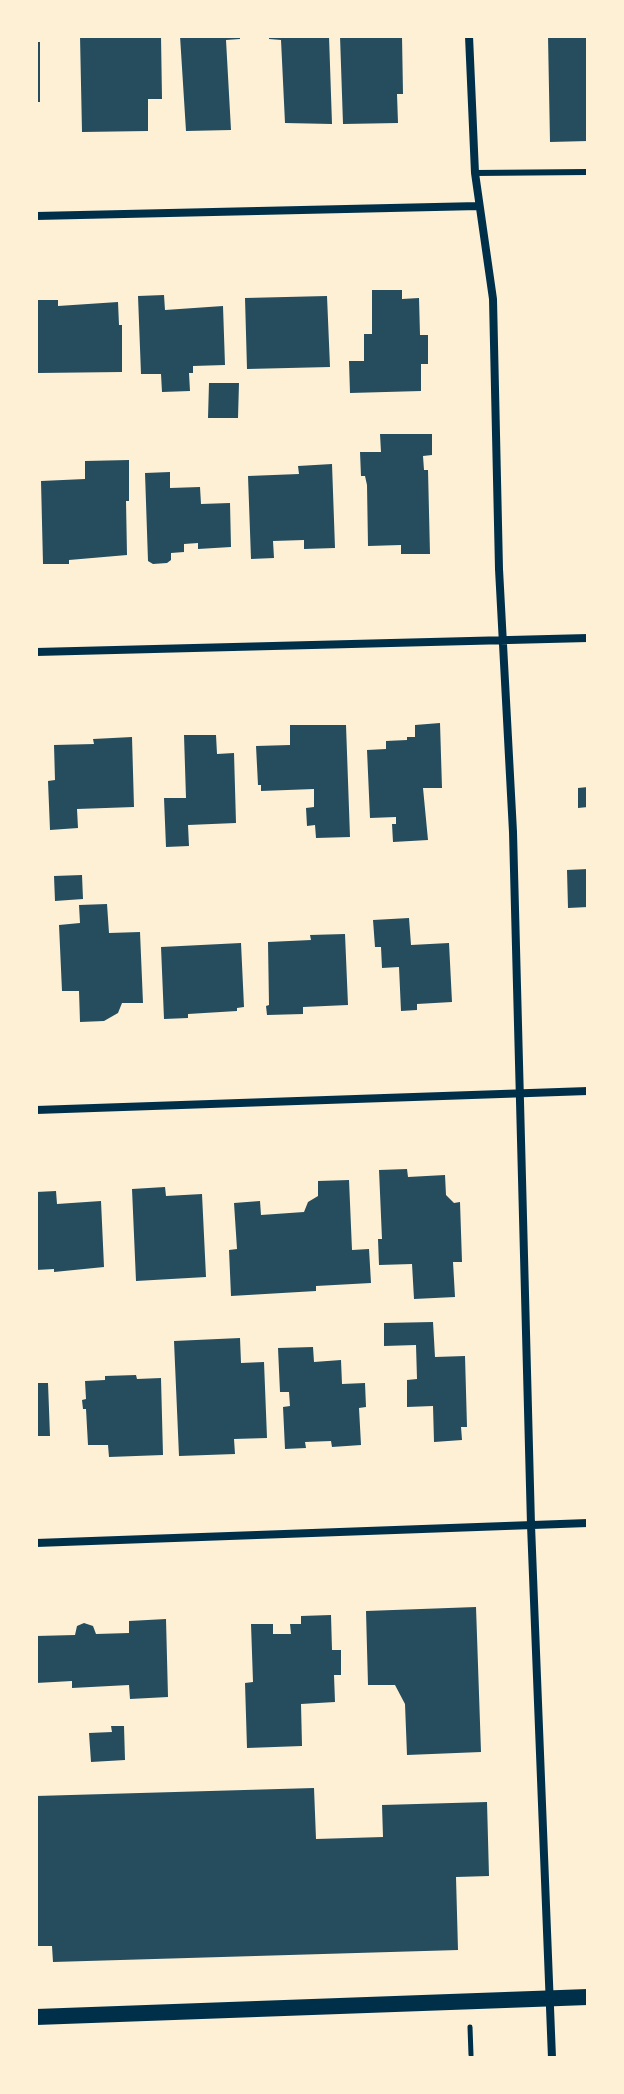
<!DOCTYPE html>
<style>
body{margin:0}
#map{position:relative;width:624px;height:2094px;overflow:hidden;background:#fdf0d5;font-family:Roboto,sans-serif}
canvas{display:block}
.frame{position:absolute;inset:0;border:38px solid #fdf0d5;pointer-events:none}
</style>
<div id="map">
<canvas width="624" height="2094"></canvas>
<div class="frame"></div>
</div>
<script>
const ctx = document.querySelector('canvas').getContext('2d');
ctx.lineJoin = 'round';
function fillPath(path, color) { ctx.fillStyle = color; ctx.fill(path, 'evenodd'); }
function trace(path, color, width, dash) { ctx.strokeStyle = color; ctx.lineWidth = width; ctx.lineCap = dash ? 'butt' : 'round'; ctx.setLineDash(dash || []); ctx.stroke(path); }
fillPath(new Path2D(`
 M80 36H161L162 99H148V131L82 132Z
 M180 36H240V39L226 40 231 130 186 131Z
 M269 36H329L332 124 285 123 281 40 269 39Z
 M340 36H402L403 94H397L398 123 343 124Z
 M548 36H588V141L550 142Z
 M36 42H40V102H36Z
 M372 290H402V299L419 298 420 335H428V364H421V391L350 393 349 361H364V334H372Z
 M164 295 165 310 223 306 225 365 193 366V373H189L190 391 162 392 161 374H141L138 296Z
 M327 296 330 367 247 369 245 298Z
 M37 300H58V306L118 302 119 325H122V372L38 373Z
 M209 383H239L238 418H208Z
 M380 434H432V455L423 456 424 470H428L430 554H401V545L368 546 367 485 365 476H361L360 452H381Z
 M129 460V501H126L127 555 69 560V564H43L41 481 85 479V461Z
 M332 464 335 548 304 549V540L273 541 274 558 251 559 248 476 299 474 298 466Z
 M170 472V488L200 487 201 504 230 503 231 547 198 549V543L184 544V552L171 553V560L167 563 153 564 148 561 145 473Z
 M440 723 442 788H423L428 840 393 842 392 824H396V817L370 818 367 750 386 749V741L407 740V737H415V725Z
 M290 725H346L350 837 316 838 315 825 307 826 306 808 314 807V789L261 791V785H258L256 746 290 745Z
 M184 735H216L217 754 234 753 236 823 188 825 189 846 166 847 164 798H186Z
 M132 737 134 807 77 809 78 828 50 830 48 781 55 780 54 745 94 744 93 739Z
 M588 787V807L578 808V788Z
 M588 869V907L568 908 567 870Z
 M82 875 83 899 55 901 54 876Z
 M107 904 109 933 140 932 143 1003H122L118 1013 104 1021 80 1022 79 991H62L59 925 80 923 79 905Z
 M409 918 411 945 449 943 452 1002 417 1004V1010L401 1011 399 967 382 968 381 947H375L373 920Z
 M345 934 348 1005 303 1007V1014L267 1015 266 1006 269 1005 268 942 311 940 310 935Z
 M241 943 244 1007 237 1008V1011L188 1014V1018L164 1019 161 947Z
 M407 1169 408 1177 445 1175 446 1195 454 1203 460 1202 462 1262H453L455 1297 414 1299 412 1264 379 1265 378 1239H382L379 1170Z
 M349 1180 352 1250 369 1249 371 1283 316 1286V1291L231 1296 229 1250 237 1249 234 1203 260 1201 261 1215 304 1212 308 1202 318 1196V1181Z
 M165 1187 166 1196 202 1194 206 1277 136 1281 132 1189Z
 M56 1191 57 1204 101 1201 104 1267 54 1272V1269L36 1270V1192Z
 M433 1322 435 1357 465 1356 467 1427H461L462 1440 434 1442 433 1406 407 1407V1380L417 1379 416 1345 384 1346V1323Z
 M240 1338 241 1363 264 1362 267 1438 234 1439 235 1454 179 1456 174 1341Z
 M313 1347 314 1362 341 1360 342 1384 365 1383 366 1407 359 1408 361 1445 332 1447 331 1441 305 1442 306 1448 285 1449 283 1407 290 1406 289 1392H280L278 1348Z
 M136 1375 137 1379 161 1378 163 1455 109 1457 108 1445H88L86 1409H83L82 1400 86 1399 85 1381 105 1380V1376Z
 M36 1383H48L50 1436H36Z
 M476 1607 481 1752 407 1755 405 1704 395 1685H368L366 1611Z
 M331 1615 332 1650H341V1675H334L335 1702 301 1704 302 1746 247 1748 245 1683 253 1682 251 1624H273V1634H291L290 1624H301V1616Z
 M166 1619 168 1697 130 1699 129 1685 72 1688V1681L36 1683V1636L75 1635 77 1626 84 1623 93 1626 96 1634 129 1633V1621Z
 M111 1726H124L125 1760 91 1762 89 1733 112 1732Z
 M314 1788 316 1839 383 1837 382 1805 487 1802 489 1876 456 1877 458 1950 53 1962 52 1946H36V1796Z`), '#264d5e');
trace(new Path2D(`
 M470 2027 471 2055`), '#003049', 5);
trace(new Path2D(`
 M475 173 588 172`), '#003049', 6);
trace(new Path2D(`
 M469 36 475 173 493 299 499 569 513 832 531 1525 552 2058
 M36 216 479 206
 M36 652 588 638
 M36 1110 588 1091
 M36 1543 588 1523`), '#003049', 8);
trace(new Path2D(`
 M36 2017 588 1997`), '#003049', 16);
</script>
